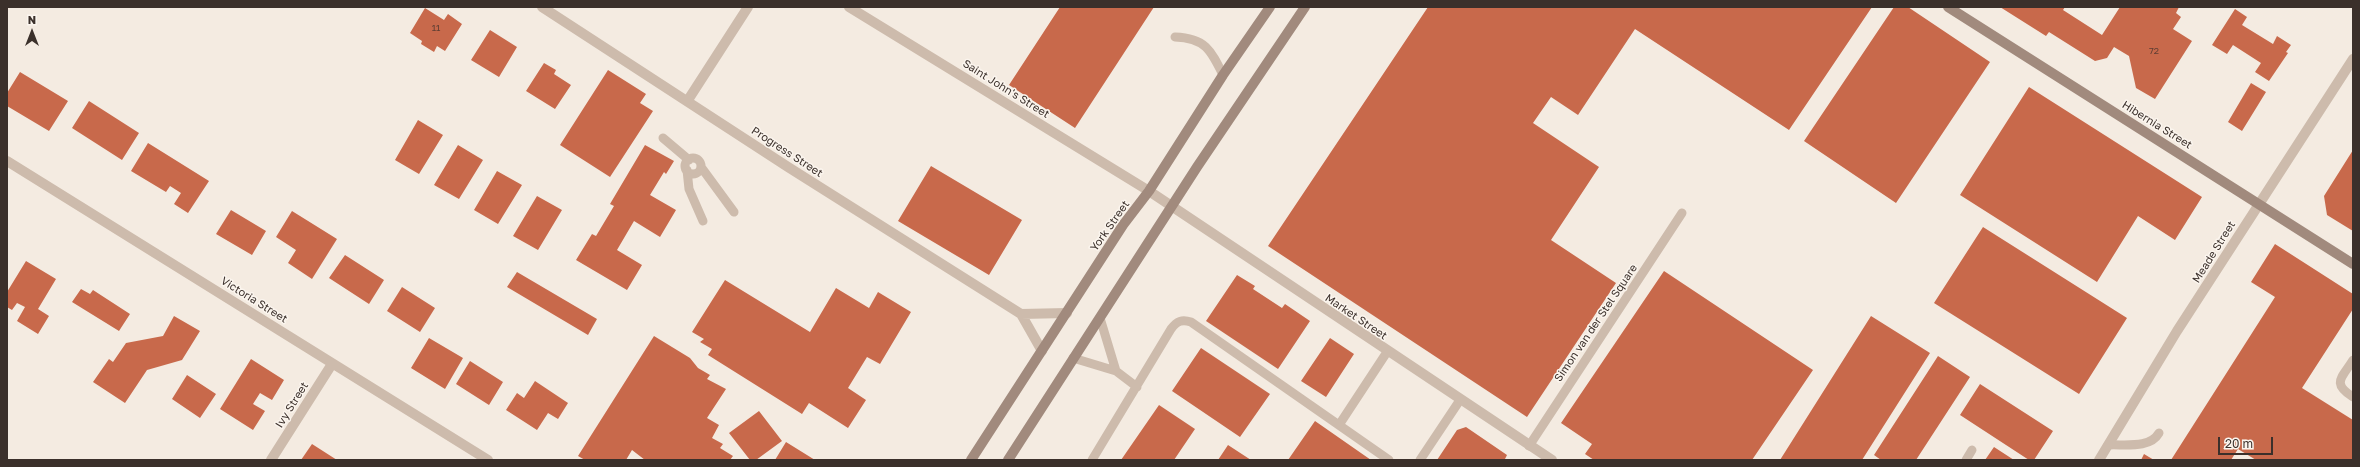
<!DOCTYPE html>
<style>
body{margin:0}
#map{position:relative;width:2360px;height:467px;overflow:hidden;background:#f4ebe1;font-family:"Golos Text",sans-serif}
canvas{display:block}
.frame{position:absolute;inset:0;border:8px solid #3b302b;pointer-events:none}
.north{position:absolute;left:12px;top:12px;width:40px;height:40px;-webkit-text-stroke:3px #fbf5ee;paint-order:stroke;rotate:0deg;font-size:11px;font-weight:700;line-height:16px;text-align:center;color:#3b302b}
.north::after{content:'';display:block;margin:auto;width:14px;height:18px;background:#3b302b;clip-path:polygon(50% 0,100% 100%,50% 72%,0 100%)}
.scale{position:absolute;left:2218px;top:437px;width:55px;height:18px;box-sizing:border-box;border:2px solid #3b302b;border-top:0;padding-left:5px;font-size:12px;line-height:14px;white-space:nowrap;color:#3b302b;-webkit-text-stroke:3px #fbf5ee;paint-order:stroke}
</style>
<div id="map">
<canvas width="2360" height="467"></canvas>
<div class="frame"></div>
<div class="north">N</div>
<div class="scale">20 m</div>
</div>
<script>
const ctx = document.querySelector('canvas').getContext('2d');
ctx.lineJoin = 'round';
function fillPath(path, color) { ctx.fillStyle = color; ctx.fill(path, 'evenodd'); }
function trace(path, color, width, dash) { ctx.strokeStyle = color; ctx.lineWidth = width; ctx.lineCap = dash ? 'butt' : 'round'; ctx.setLineDash(dash || []); ctx.stroke(path); }
function label(font, color, halo, rows, align = 'center') {
  ctx.font = font + ' "Golos Text",sans-serif'; ctx.lineWidth = 3; ctx.setLineDash([]); ctx.textBaseline = 'middle'; ctx.strokeStyle = halo; ctx.fillStyle = color; for (const [text, x, y, turn = 0] of rows) {
    ctx.save(); ctx.translate(x, y); ctx.rotate((+turn || 0) * Math.PI / 180); ctx.textAlign = isNaN(turn) ? turn : align; if (halo) ctx.strokeText(text, 0, 0); ctx.fillText(text, 0, 0); ctx.restore();
  }
}
fillPath(new Path2D(`
 M1060 7H1154L1075 128 1009 85Z
 M1428 7H1872L1789 130 1635 29 1578 115 1551 97 1533 123 1599 167 1551 240 1616 283 1527 417 1268 246Z
 M1894 7H1908L1990 62 1896 203 1804 141Z
 M2000 7H2065L2063 10 2102 35 2120 7H2179L2176 13 2181 17 2173 29 2192 41 2155 99 2136 88 2129 56 2114 47 2107 58 2095 61 2049 32 2046 36Z
 M425 8 444 20 448 14 462 24 445 51 437 46 434 52 421 44 422 41 410 33Z
 M2235 9 2247 17 2242 25 2273 44 2277 36 2291 45 2286 52 2288 53 2269 81 2255 72 2261 63 2233 45 2227 54 2212 45Z
 M490 30 517 47 499 77 471 60Z
 M544 63 556 70 554 74 571 85 555 109 526 91Z
 M608 70 646 94 640 103 653 111 610 177 560 145Z
 M20 72 68 101 49 131 7 106V93Z
 M2251 83 2266 92 2242 131 2228 122Z
 M2029 87 2202 197 2175 240 2138 216 2097 282 1960 195Z
 M89 101 139 133 122 160 72 128Z
 M418 120 443 135 419 174 395 160Z
 M148 143 209 181 188 213 174 204 181 193 170 186 166 192 131 171Z
 M458 145 483 160 459 199 434 185Z
 M645 145 674 161 666 174 664 172 650 195 676 210 660 237 634 221 617 250 642 265 627 290 576 260 592 234 596 236 614 206 610 204Z
 M2353 150V231L2327 215 2324 196Z
 M931 166 1022 220 989 275 898 221Z
 M497 171 522 185 498 224 474 210Z
 M537 196 562 210 538 250 513 236Z
 M231 210 266 231 252 255 216 234Z
 M292 211 337 239 312 279 288 263 296 250 276 237Z
 M1983 227 2127 318 2079 394 1934 303Z
 M2275 244 2353 294V309L2302 388 2353 420V460H2256L2238 449 2231 460H2171L2275 297 2251 282Z
 M345 255 384 280 369 304 329 278Z
 M26 261 56 279 38 309 49 316 38 334 17 321 25 307 17 303 12 310 7 307V292Z
 M1664 271 1813 370 1752 460H1594L1585 454 1592 444 1561 423Z
 M517 272 597 319 588 335 507 287Z
 M1237 275 1255 286 1253 289 1282 308 1285 304 1310 321 1278 369 1206 321Z
 M725 280 810 332 836 288 869 308 878 292 911 312 880 364 867 357 848 388 866 400 848 428 809 403 802 414 708 355 712 349 700 342 704 339 692 332Z
 M402 287 435 308 420 332 387 311Z
 M81 289 90 294 93 290 130 314 119 331 72 302Z
 M174 316 200 331 182 360 147 370 125 403 93 382 109 359 113 362 126 343 163 336Z
 M1871 316 1930 353 1862 460H1780Z
 M654 336 690 358 698 368 710 375 707 379 726 389 707 418 719 425 712 438 723 444 720 448 733 456 730 460H645L632 450 626 460H585L578 456Z
 M429 338 463 358 445 389 411 368Z
 M1330 338 1354 354 1326 397 1301 381Z
 M1201 348 1270 394 1240 437 1172 391Z
 M1938 356 1970 377 1916 460H1881L1874 455Z
 M251 359 284 380 272 400 260 393 253 404 265 411 253 430 220 409Z
 M470 361 503 382 489 405 456 384Z
 M187 375 216 394 200 418 172 399Z
 M535 381 568 403 558 419 548 413 537 430 506 410 517 393 524 398Z
 M1980 384 2053 431 2034 460H2029L1960 415Z
 M1159 405 1195 429 1174 460H1121Z
 M759 411 782 441 756 460H750L729 433Z
 M1315 421 1371 460H1288Z
 M1466 427 1507 455 1505 459 1507 460H1437L1457 430Z
 M786 442 815 460H775Z
 M312 444 337 460H301Z
 M1228 445 1251 460H1218Z
 M1994 447 2014 460H1985Z
 M2144 454 2154 460H2141Z`), '#c8694b');
trace(new Path2D(`
 M1175 37C1205 38 1211 50 1223 75
 M663 138 689 160
 M685 166a8 8 0 1 1 16 0a8 8 0 1 1-16 0Z
 M701 167 734 212
 M687 170 689 189 703 221
 M1100 318 1116 371
 M1073 358 1116 371 1137 387
 M2353 360C2342 378 2331 383 2353 397
 M1339 425 1387 352
 M2108 445C2124 444 2150 449 2159 433
 M1529 446 1682 213
 M1092 460 1171 329C1177 321 1182 319 1191 322L1389 460
 M1420 460 1460 400
 M1966 460 1972 450`), '#cdbbac', 9);
trace(new Path2D(`
 M542 7 788 167 1021 314 1042 351
 M849 7 1149 191 1552 460
 M688 100 748 7
 M7 161 488 460
 M1021 314 1067 313
 M271 460 332 364
 M2099 460 2177 331 2353 59`), '#cdbbac', 10);
trace(new Path2D(`
 M1948 7 2353 264
 M971 460 1123 225 1149 191 1223 75 1270 7
 M1008 460 1197 167 1305 7`), '#a18a7d', 10);
label('9px', '#5e3e33', null, [
 ["11",436,28],
 ["72",2154,51]
]);
label('11px', '#3b302b', '#fbf5ee', [
 ["Saint John's Street",1006,89,32],
 ["Hibernia Street",2157,125,32],
 ["Progress Street",787,152,33],
 ["York Street",1110,226,-55],
 ["Meade Street",2214,252,-58],
 ["Victoria Street",254,300,32],
 ["Market Street",1356,317,34],
 ["Simon van der Stel Square",1596,323,-56],
 ["Ivy Street",292,405,-58]
]);
</script>
